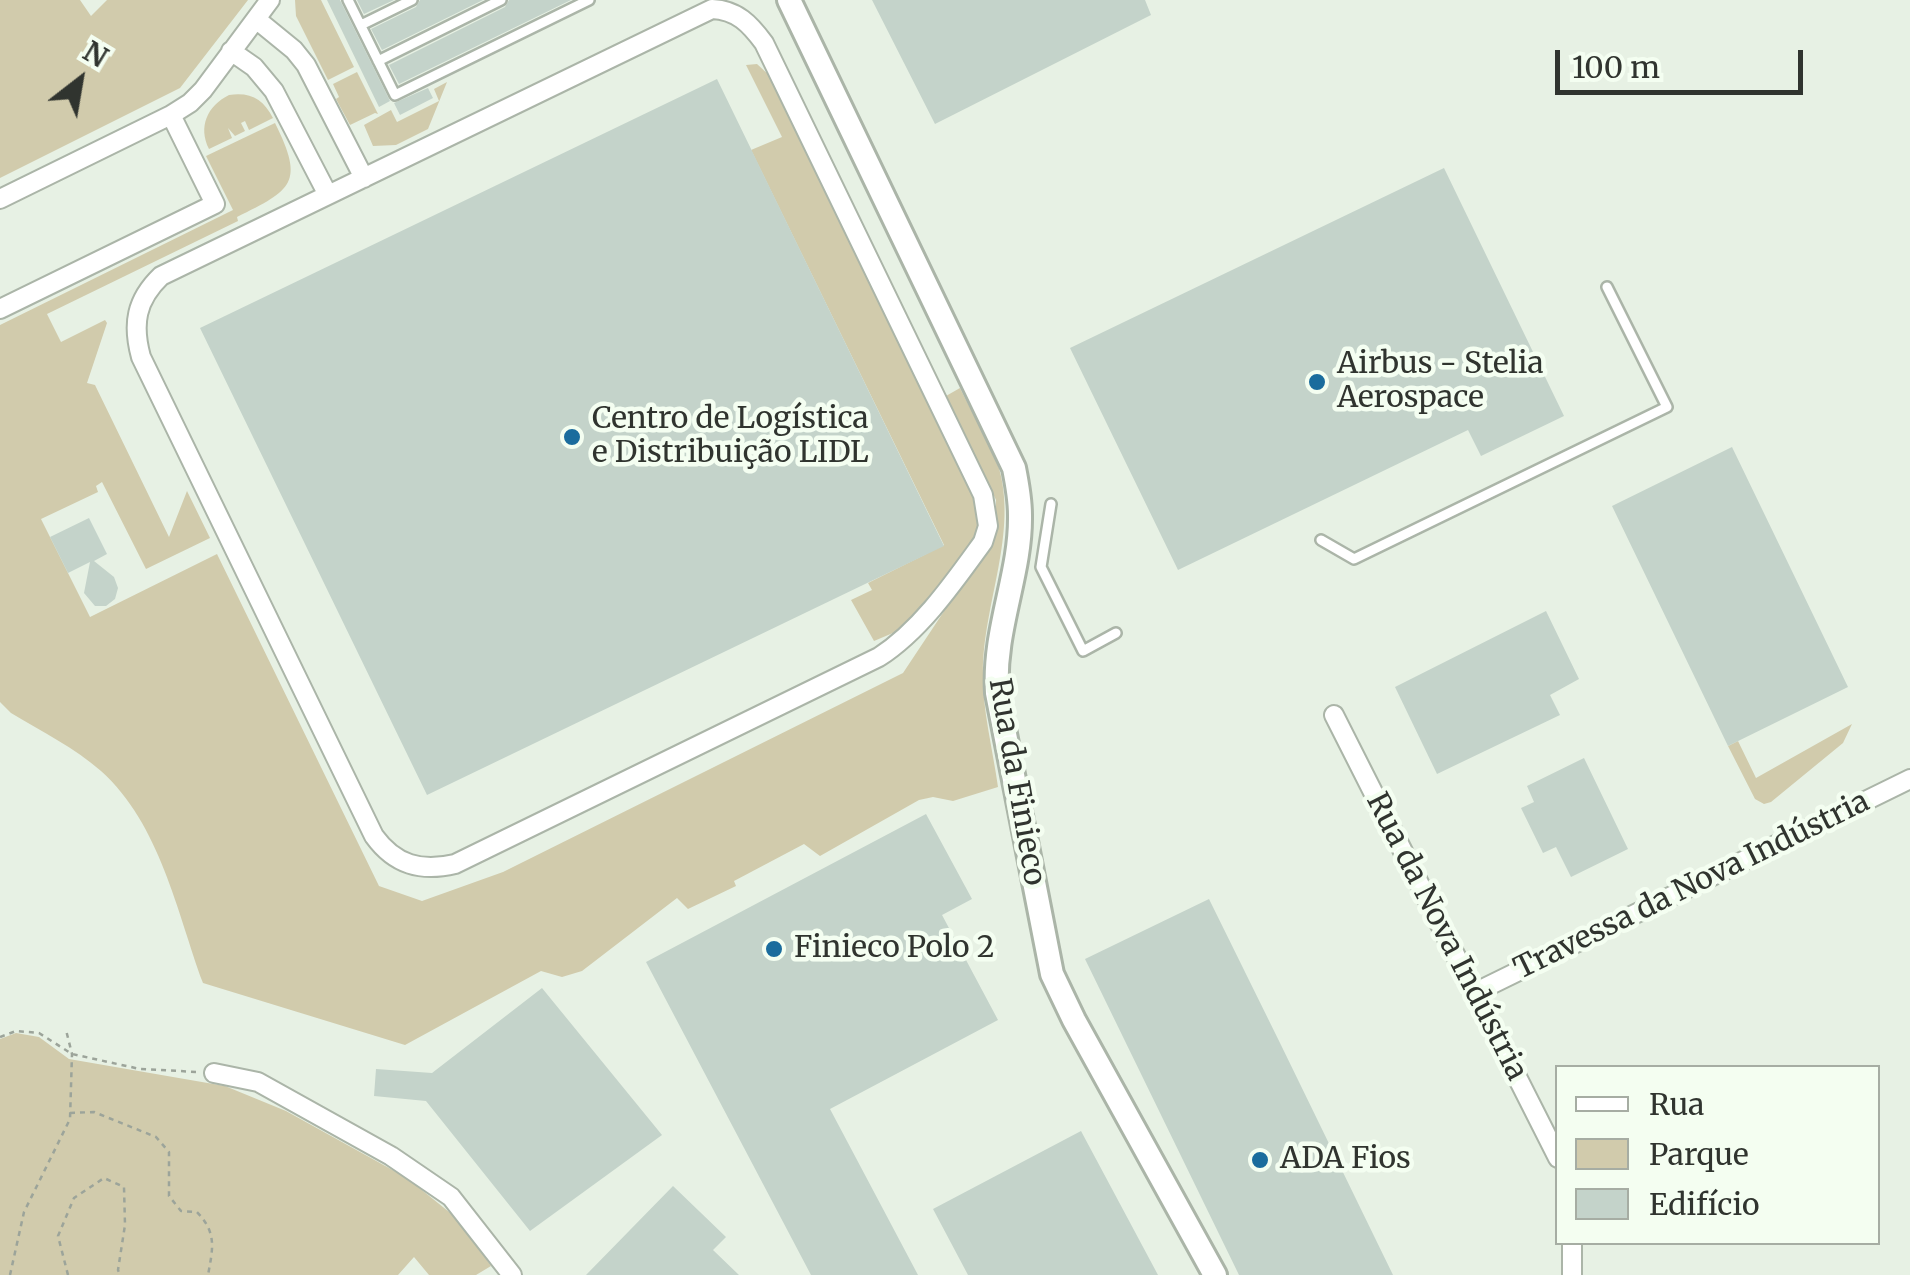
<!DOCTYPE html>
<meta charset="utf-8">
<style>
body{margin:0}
#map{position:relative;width:1910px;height:1275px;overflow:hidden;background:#e7f1e4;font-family:Merriweather,serif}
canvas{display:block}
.legend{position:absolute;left:1555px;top:1065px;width:325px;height:180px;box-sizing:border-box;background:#f4fef1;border:2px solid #a6ada3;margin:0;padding:12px 18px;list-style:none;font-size:30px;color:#30342f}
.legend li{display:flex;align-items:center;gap:20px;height:50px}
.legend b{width:50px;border:2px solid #a6ada3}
.north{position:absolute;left:30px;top:30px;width:100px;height:100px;-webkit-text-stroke:8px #f4fef1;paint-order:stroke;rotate:31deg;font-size:28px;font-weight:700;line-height:40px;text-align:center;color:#30342f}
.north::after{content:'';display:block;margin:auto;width:35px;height:45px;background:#30342f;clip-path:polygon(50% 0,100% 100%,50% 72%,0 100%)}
.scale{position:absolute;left:1555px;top:50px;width:248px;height:45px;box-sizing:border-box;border:5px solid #30342f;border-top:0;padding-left:12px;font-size:30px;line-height:35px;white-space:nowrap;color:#30342f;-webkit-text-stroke:8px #f4fef1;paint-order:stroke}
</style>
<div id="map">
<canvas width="1910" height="1275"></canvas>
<ul class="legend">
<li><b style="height:12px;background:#fff"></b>Rua</li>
<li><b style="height:28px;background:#d1cbac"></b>Parque</li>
<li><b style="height:28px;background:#c4d3ca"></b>Edifício</li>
</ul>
<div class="north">N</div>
<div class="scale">100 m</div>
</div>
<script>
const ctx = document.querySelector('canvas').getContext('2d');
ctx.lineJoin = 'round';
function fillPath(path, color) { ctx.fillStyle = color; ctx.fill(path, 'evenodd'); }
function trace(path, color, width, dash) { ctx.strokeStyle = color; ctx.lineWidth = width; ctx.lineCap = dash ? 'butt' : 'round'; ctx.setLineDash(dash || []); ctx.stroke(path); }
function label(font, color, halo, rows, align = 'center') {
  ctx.font = font + ' Merriweather,serif'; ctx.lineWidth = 9; ctx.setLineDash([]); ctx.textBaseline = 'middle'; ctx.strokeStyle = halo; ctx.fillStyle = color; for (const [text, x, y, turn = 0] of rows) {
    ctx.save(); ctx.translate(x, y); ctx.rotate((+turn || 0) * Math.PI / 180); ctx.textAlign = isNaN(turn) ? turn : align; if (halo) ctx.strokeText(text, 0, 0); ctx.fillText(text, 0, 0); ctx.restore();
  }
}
fillPath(new Path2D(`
 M0 0H80L91 16 107 0H248L180 88 0 178Z
 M295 0H321L354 67 328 80 296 16Z
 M757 64 770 76 977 498 979 525 977 537 964 556 900 630 874 641 851 600 872 590 868 583 944 545 751 150 782 137 746 65Z
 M357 72 378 114 375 113 350 125 336 99 339 97 333 84Z
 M447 82 428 129 396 145 373 146 364 125 391 110 397 122 439 101 434 89Z
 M229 95C251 92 263 99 273 118L249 130 245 121 241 123 245 131 235 136 228 128 232 138 209 149C198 127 207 106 229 95Z
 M275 123C305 183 292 190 237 217L238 221 47 314 61 342 105 320 107 323 87 383 95 385 169 537 187 491 210 538 146 569 102 482 96 486 98 492 41 519 90 617 217 554 379 886 422 901 503 872 903 673 996 533V500L946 396 960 388C972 413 989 439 998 465 1019 532 983 604 983 672 982 709 993 750 998 787L953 801 933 797 919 800 820 856 804 844 734 881 736 886 688 909 677 898 582 971 562 977 541 971 405 1045 203 983C177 912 160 824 101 771 75 748 41 731 11 713L0 702V325L233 210 206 156Z
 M1852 724 1843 743 1771 802 1764 804 1755 799 1728 746 1738 741 1756 778Z
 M16 1033 39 1037 69 1059 225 1086 286 1111 407 1178 459 1220 491 1266 476 1275H429L414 1257 398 1275H0V1039Z`), '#d1cbac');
fillPath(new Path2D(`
 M327 0H340L390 101 379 107Z
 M357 0H394L364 14Z
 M420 0H483L382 50 371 29 416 7Z
 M509 0H571L399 84 389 65 505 7Z
 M872 0H1145L1151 15 935 124Z
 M717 79 944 546 427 795 200 328Z
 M428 88 433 98 400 115 394 103Z
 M1444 168 1564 416 1481 456 1468 430 1178 570 1070 348Z
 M1732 447 1848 687 1728 746 1612 506Z
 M89 518 107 554 94 561 114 577 118 588 115 599 106 606H95L84 593 90 562 68 573 50 537Z
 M1546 611 1579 679 1550 695 1560 715 1437 774 1395 687Z
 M1584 758 1628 849 1571 877 1556 847 1543 853 1521 808 1534 802 1527 786Z
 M926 814 972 899 942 915 998 1020 830 1109 918 1275H811L646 962Z
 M1209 899 1281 1045 1393 1275H1239L1085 959Z
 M542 988 662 1135 530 1231 426 1101 374 1096 376 1069 432 1073Z
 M1081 1131 1158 1275H968L933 1209Z
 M673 1186 726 1237 713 1250 739 1275H586Z`), '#c4d3ca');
const lane = new Path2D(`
 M348 0 395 95 589 0
 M361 25 412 0
 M378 61 501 0
 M1051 504 1041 567 1083 651 1116 633
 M1321 540 1354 559 1667 407 1607 287`);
const street = new Path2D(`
 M712 9C737 10 750 24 764 43L983 495 988 526 983 542C954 582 921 630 879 657L455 864C421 872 395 865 374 836L141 357C132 324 136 300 161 276Z
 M256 19 294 50 306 65 364 178
 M231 51 254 67 274 91 328 195
 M171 115 190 103 203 90 270 0
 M0 199 171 115 215 204 0 309
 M1334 715 1558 1158
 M1474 993 1910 779
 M214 1073 258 1082 391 1156 451 1197 512 1275
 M1572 1242V1275`);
const secondary = new Path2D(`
 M789 0 1014 468C1017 483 1020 499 1020 515 1021 575 993 629 997 693L1052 974 1074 1020 1215 1275`);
trace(lane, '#abb5a8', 14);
trace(street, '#abb5a8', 22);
trace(secondary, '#abb5a8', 28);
trace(new Path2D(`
 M0 1037 16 1031 39 1033 72 1054 140 1069 198 1072
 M70 1113 94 1112 156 1137 169 1152V1196L181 1211 197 1212C217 1233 213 1248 208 1275
 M10 1275 24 1212 70 1119 72 1054 66 1030
 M68 1275 58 1236 74 1198 104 1178 124 1187 125 1225 118 1270 120 1275`), '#9ca49a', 2.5, [5, 5]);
trace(lane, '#fff', 9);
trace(street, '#fff', 18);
trace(secondary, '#fff', 22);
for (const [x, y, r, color] of [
 [1317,382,10,"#1a6c9d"],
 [572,437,10,"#1a6c9d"],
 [774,949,10,"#1a6c9d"],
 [1260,1160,10,"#1a6c9d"]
]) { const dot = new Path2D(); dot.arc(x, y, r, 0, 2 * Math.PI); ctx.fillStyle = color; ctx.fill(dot); trace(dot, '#f4fef1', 4); }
label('30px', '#30342f', '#f4fef1', [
 ["Airbus - Stelia",1337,365],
 ["Aerospace",1337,399],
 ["Centro de Logística",592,420],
 ["e Distribuição LIDL",592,454],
 ["Finieco Polo 2",794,949],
 ["ADA Fios",1280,1160]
], 'left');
label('30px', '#30342f', '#f4fef1', [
 ["Rua da Finieco",1016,782,80],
 ["Travessa da Nova Indústria",1692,886,-26],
 ["Rua da Nova Indústria",1446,937,63]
]);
</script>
